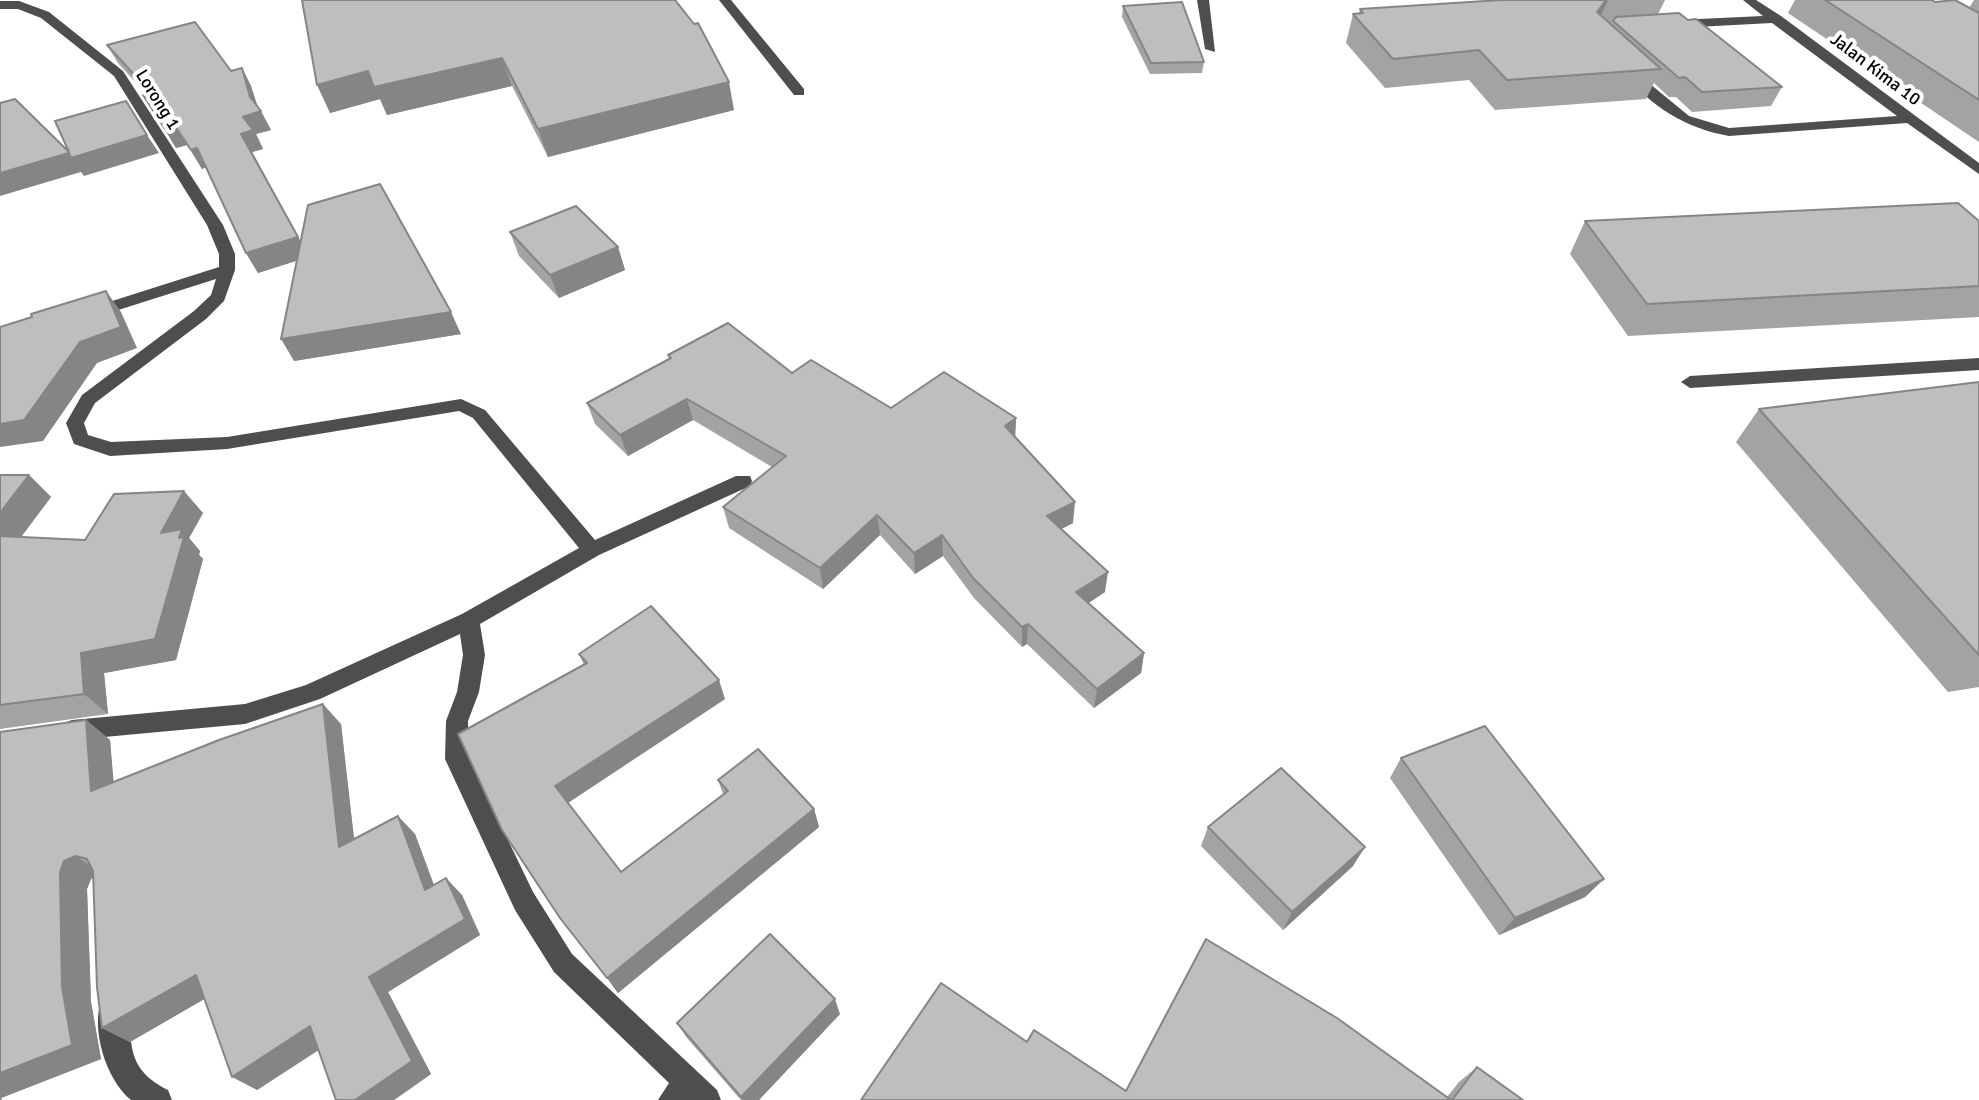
<!DOCTYPE html>
<style>
body{margin:0}
canvas{display:block;background:#fff}
</style>
<canvas width="1979" height="1100"></canvas>
<script>
const ctx = document.querySelector('canvas').getContext('2d');
ctx.lineJoin = 'round';
function fillPath(path, color) { ctx.fillStyle = color; ctx.fill(path, 'evenodd'); }
function trace(path, color, width, dash) { ctx.strokeStyle = color; ctx.lineWidth = width; ctx.lineCap = dash ? 'butt' : 'round'; ctx.setLineDash(dash || []); ctx.stroke(path); }
function label(font, color, halo, rows, align = 'center') {
  ctx.font = font + ' Signika,sans-serif'; ctx.lineWidth = 8; ctx.setLineDash([]); ctx.textBaseline = 'middle'; ctx.strokeStyle = halo; ctx.fillStyle = color; for (const [text, x, y, turn = 0] of rows) {
    ctx.save(); ctx.translate(x, y); ctx.rotate((+turn || 0) * Math.PI / 180); ctx.textAlign = isNaN(turn) ? turn : align; if (halo) ctx.strokeText(text, 0, 0); ctx.fillText(text, 0, 0); ctx.restore();
  }
}
fillPath(new Path2D(`
 M719 0H731L804 89V95H794Z
 M1197 0H1209L1215 52 1205 49Z
 M1743 0H1756L1781 16 1979 163V174L1907 123 1729 136C1685 128 1652 107 1623 73L1633 70 1689 116 1729 128 1897 116 1772 23 1677 28 1671 24 1677 20 1763 16Z
 M0 1H19L49 12 123 71 223 225 235 254V270L224 301 206 319 95 403 84 423 88 435 111 442 227 437 461 399 485 410 595 540 736 476H750L752 481 750 486 599 555 480 624 485 655 479 692 468 721 469 759 533 892 572 954 717 1090 721 1100H658L669 1083 554 972 515 910 445 759 446 721 457 692 463 655 460 634 320 699 245 724 72 740 64 737 61 730 64 723 72 720 245 704 306 685 462 614 579 548 473 418 459 411 227 449 110 456 74 444 66 423 82 395 194 311 211 295 216 279 90 319 84 318 82 314 84 310 219 267V254L207 225 114 76 41 18 18 9H0Z
 M1979 358V370L1690 388 1681 382 1690 376Z
 M112 995 122 998C138 1039 119 1065 168 1090L172 1100H131C106 1080 90 1028 102 998Z`), '#4e4e4e');
fillPath(new Path2D(`
 M302 0 734 110 548 157 512 86 387 115 380 99 330 113Z
 M1498 0H1665L1658 14 1688 20 1782 87 1771 106 1692 112 1676 97H1669L1654 83 1646 99 1495 110 1469 80 1385 88 1346 43 1353 14 1359 13 1360 9Z
 M1795 0H1932L1935 2 1969 8 1974 0H1979V142L1788 13Z
 M1123 6 1204 62 1202 73 1150 74 1122 17Z
 M107 45 231 71 242 68 251 86 258 107 271 130 256 134 263 149 252 152 301 242 461 334 294 361 297 260 258 273 246 253 206 167 202 169 187 145 176 148 143 95 146 94 118 63Z
 M1585 221H1979V317L1628 336 1570 254Z
 M510 232 618 247 625 270 559 298 519 256Z
 M668 355 792 373 891 408 1016 418 1015 437 1073 523 1061 529 1105 592 1088 603 1144 653 1141 673 1094 708 1027 644 1022 647 974 598 943 556 915 574 880 535 823 589 729 528 723 507 772 467 693 420 628 456 595 424 587 403 669 360Z
 M1979 382V687L1948 692 1736 442 1759 409Z
 M0 475H29L51 497 21 537 85 540 203 513 189 538 200 551 199 555 203 559 176 660 104 673 108 714 0 729Z
 M579 654 725 699 568 803 621 872 723 794 718 780 814 809 819 827 618 993 502 830 584 665Z
 M86 720 110 740 113 782 341 724 354 839 415 834 434 885 462 895 480 935 388 992 431 1074 394 1100H336L319 1050 257 1090 204 999 130 1042 102 1028 93 878 91 879 87 889 91 1002 101 1059 1 1098 2 1100H0Z
 M1401 758 1604 879 1585 897 1499 935 1390 778Z
 M1208 827 1353 866 1283 930 1201 846Z
 M840 1014 759 1100H741L687 1038 677 1023Z
 M1027 1042 1126 1091 1447 1097 1459 1082 1477 1067 1523 1100H861Z`), '#a3a3a3');
fillPath(new Path2D(`
 M1606 0H1608L1597 24V12Z
 M502 58 512 86 387 115 380 99 330 113 317 85 368 71Z
 M242 68 251 86 259 112 261 111 271 130 256 134 263 149 252 152 309 257 258 273 246 253 241 134 243 117 250 97Z
 M729 82 734 110 548 157 538 129Z
 M175 126 187 145 176 148 165 129Z
 M147 135 159 153 84 176 81 172 0 196V173L69 153Z
 M197 148 209 166 202 169 191 150Z
 M618 247 625 270 559 298 550 275Z
 M106 291 121 312 137 348 97 363 43 441 0 447V424Z
 M451 312 461 334 294 361 281 339Z
 M687 399 693 420 628 456 620 435Z
 M1016 418 1015 439 1005 426Z
 M29 475 51 497 6 557 0 551V513Z
 M184 491 203 513 189 538 200 551 199 555 203 559 176 660 104 673 108 714 84 694 81 653 161 533Z
 M1075 502 1073 523 1046 537 1047 516Z
 M877 515 880 535 823 589 820 568Z
 M942 535 943 556 915 574 914 553Z
 M1108 572 1105 592 1074 613 1076 592Z
 M1028 624 1027 644 1022 647V627Z
 M1144 653 1141 673 1094 708 1097 689Z
 M719 680 725 699 566 804 555 786Z
 M323 704 341 724 357 865 339 847Z
 M86 720 110 740 116 809 91 791Z
 M814 809 819 827 618 993 607 978Z
 M398 816 415 834 442 907 425 890Z
 M1365 847 1353 866 1283 930 1292 912Z
 M76 856 102 874 91 879 87 889 91 1002 101 1059 1 1098 2 1100H0V1073L62 987 60 872 64 861Z
 M446 878 462 895 480 935 388 992 431 1074 394 1100H355L369 977Z
 M1604 879 1585 897 1499 935 1515 918Z
 M196 975 220 990 130 1042 102 1028Z
 M835 999 840 1014 759 1100H743L741 1097Z
 M310 1026 332 1041 257 1090 232 1077Z`), '#858585');
const building = new Path2D(`
 M302 0H675L694 24 698 23 729 82 538 129 502 58 374 87 368 71 317 85Z
 M1501 0H1606L1597 12 1661 69 1507 80 1479 50 1393 59 1353 14 1363 13 1360 9Z
 M1825 0H1932L1935 2 1955 0 1979 13V100Z
 M1182 2 1204 62 1151 63 1123 6Z
 M1679 13 1688 20 1696 19 1782 87 1702 92 1685 77 1679 78 1613 21 1616 17Z
 M195 22 231 71 242 68 250 97 261 111 243 117 253 130 241 134 298 237 246 253 197 148 191 150 175 126 165 129 143 95 151 93 107 45Z
 M15 99 69 152 55 121 126 101 147 135 71 158 69 153 0 173V103Z
 M380 184 451 312 281 339 308 205Z
 M1958 203 1979 221V286L1647 304 1585 221Z
 M576 206 618 247 550 275 510 232Z
 M106 291 121 327 80 342 24 420 0 424V327L32 317 31 314Z
 M728 323 792 373 811 360 891 408 944 372 1016 418 1005 426 1075 502 1047 516 1108 572 1076 592 1144 653 1097 689 1028 624 1022 627 973 578 942 535 914 553 877 515 820 568 723 507 786 456 687 399 620 435 587 403 671 358 668 355Z
 M1979 382V655L1759 409Z
 M0 475H29L0 513Z
 M184 491 161 533 182 529 179 538 184 537 155 639 81 653 84 694 0 705V536L85 540 114 494Z
 M651 606 719 680 555 786 621 872 728 791 718 780 758 749 814 809 607 978 560 918 502 830 458 734 587 663 579 654Z
 M323 704 339 847 398 816 425 890 446 878 465 919 369 977 412 1061 355 1100H336L310 1026 232 1077 196 975 102 1028 97 987 93 871 87 859 76 856 64 861 60 872 62 987 72 1045 0 1073V732L86 720 91 791 219 740Z
 M1485 726 1604 879 1515 918 1401 758Z
 M1281 768 1365 847 1292 912 1208 827Z
 M770 934 835 999 741 1097 677 1023Z
 M1206 939 1337 1018 1451 1100H861L941 983 1027 1042 1034 1030 1126 1091Z
 M1477 1067 1523 1100H1452Z`);
fillPath(building, '#bebebe');
trace(building, '#858585', 2);
label('18px', '#000', '#fff', [
 ["Jalan Kima 10",1875,70,37],
 ["Lorong 1",157,100,58]
]);
</script>
